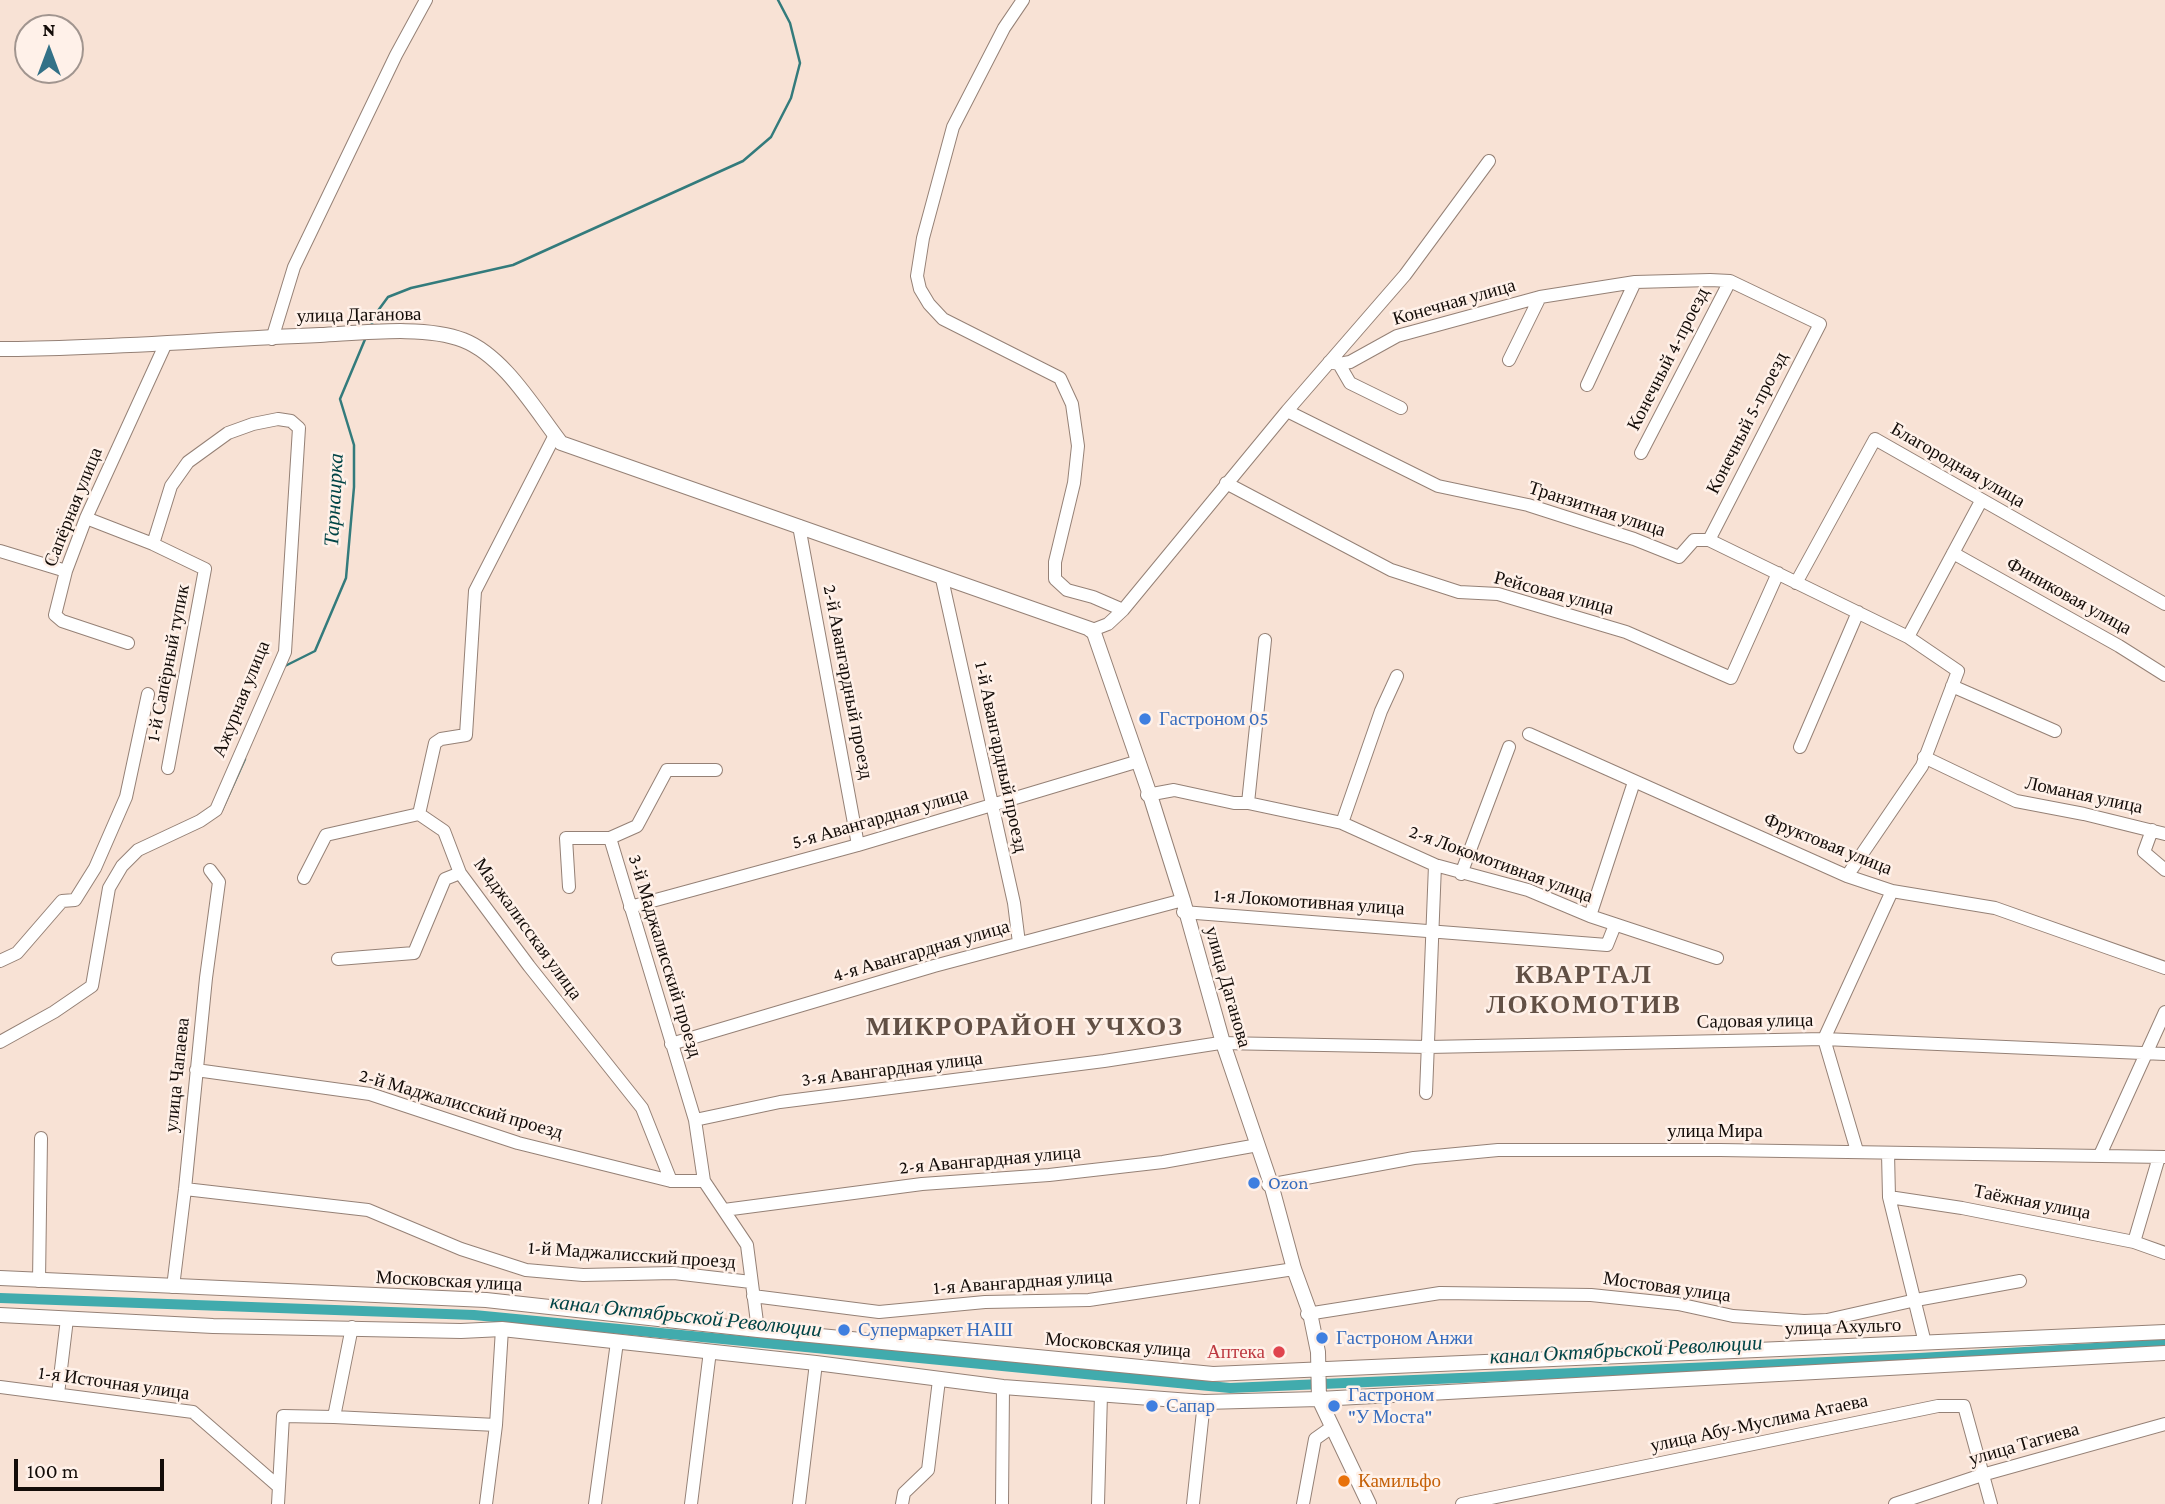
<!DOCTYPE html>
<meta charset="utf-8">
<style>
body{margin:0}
#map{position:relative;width:2165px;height:1504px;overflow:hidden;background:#f8e2d5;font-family:"Crimson Pro",serif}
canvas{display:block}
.north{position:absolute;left:14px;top:14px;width:70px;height:70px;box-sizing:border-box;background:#fff1e9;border:2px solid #a1958f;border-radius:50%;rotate:0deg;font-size:19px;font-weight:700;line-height:28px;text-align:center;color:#130c08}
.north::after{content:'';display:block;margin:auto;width:24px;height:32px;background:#337187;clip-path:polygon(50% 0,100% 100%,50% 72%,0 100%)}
.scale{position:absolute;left:14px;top:1459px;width:150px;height:32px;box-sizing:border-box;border:4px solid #130c08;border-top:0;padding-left:9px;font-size:21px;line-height:24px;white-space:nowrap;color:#130c08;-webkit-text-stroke:5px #fff1e9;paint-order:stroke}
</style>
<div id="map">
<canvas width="2165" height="1504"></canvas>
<div class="north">N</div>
<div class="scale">100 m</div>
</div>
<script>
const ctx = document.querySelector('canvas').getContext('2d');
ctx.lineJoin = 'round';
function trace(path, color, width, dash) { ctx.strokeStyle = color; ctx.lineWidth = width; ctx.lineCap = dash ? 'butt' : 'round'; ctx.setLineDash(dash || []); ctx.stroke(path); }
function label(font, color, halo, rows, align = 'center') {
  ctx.font = font + ' "Crimson Pro",serif'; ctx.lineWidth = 5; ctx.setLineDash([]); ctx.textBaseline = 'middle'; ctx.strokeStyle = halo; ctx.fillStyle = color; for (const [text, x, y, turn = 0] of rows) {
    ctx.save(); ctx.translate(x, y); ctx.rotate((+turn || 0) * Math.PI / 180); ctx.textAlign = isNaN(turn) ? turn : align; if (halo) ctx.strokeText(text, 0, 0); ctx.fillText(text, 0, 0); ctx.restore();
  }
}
trace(new Path2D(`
 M370 328 377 312 388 297 411 288 513 265 743 161 771 137 791 98 800 63 790 23 778 0
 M285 666 315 651 346 578 354 487V445L340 399 366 337
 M222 810 245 759`), '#337b7c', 2.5);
trace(new Path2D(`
 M0 1298 474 1315 1230 1388 1919 1358 2165 1344`), '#41abad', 10);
const minor = new Path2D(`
 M1023 0 1004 28 953 127 923 238 917 276 920 289 929 304 943 319 1060 378 1072 404 1078 446 1074 483 1055 562V579L1067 590 1093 597 1123 610
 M272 339 294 267 396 55 426 0
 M1509 360 1540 297
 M1329 362 1339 364 1350 362 1397 336 1540 297 1635 282 1710 280 1730 281 1820 324 1709 540
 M1339 364 1350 383 1401 408
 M1587 385 1635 282
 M1287 411 1438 486 1528 505 1634 539 1679 557 1694 540H1709L1908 637 1958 671 1922 766 1847 876
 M555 435 475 591 466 735 441 739 435 743 419 814 444 831 460 873 529 966 642 1108 671 1181
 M1641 453 1730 281
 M1226 483 1391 570 1459 592 1498 594 1626 632 1731 678 1778 573
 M86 518 153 544 205 569 168 768
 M799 526 858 845
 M0 551 66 571
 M1953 553 2119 646 2165 675
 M942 579 1014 903 1019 943
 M1796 583 1875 439 2165 604
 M1090 631 1108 624 1123 610 1287 411 1405 275 1489 161
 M1908 637 1981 501
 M128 643 62 621 55 615 66 571 86 518 166 343
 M1952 686 2055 731
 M1529 734 1847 876 1892 891 1995 908 2165 968
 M1800 747 1858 612
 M1924 757 2016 801 2084 814 2165 834
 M1147 795 1174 790 1234 803H1248L1342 823 1435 865 1528 890 1590 916 1717 958
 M1248 803 1265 640
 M1342 823 1381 711 1397 676
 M2152 830 2144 852 2165 870
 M1461 874 1509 747
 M304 878 326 835 419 814
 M569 887 566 838H610
 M630 907 858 845 1139 761
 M1183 912 1607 945 1615 925
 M1590 916 1634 782
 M338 959 414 953 445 879 460 873
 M0 961 17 953 62 901 75 900 95 868 126 797 148 694
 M0 1042 54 1012 92 986 109 888 122 866 138 850 200 821 216 810 285 652 299 428 291 421 278 419 253 424 228 433 188 462 171 486 153 544
 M671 1044 934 966 1183 900
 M196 1070 370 1094 518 1143 671 1181H704
 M1426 1093 1435 865
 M695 1120 780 1102 1104 1061 1220 1043 1428 1047 1824 1039 2165 1054
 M1857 1151 1824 1039 1892 891
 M1888 1153 1889 1197 1925 1343
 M2100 1155 2165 1012
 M704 1181 695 1120 610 838 637 826 667 770H716
 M704 1181 747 1245 758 1330
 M1268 1185 1414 1158 1498 1150H1720L2165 1157
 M185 1189 368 1210 461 1249 526 1270 583 1275 674 1273 751 1282
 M1889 1197 1962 1208 2134 1242 2165 1253
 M724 1210 922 1184 1049 1175 1163 1162 1258 1145
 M2134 1242 2159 1157
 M39 1281 41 1138
 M173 1287 185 1189 206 978 219 882 210 870
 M753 1296 879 1312 985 1302 1089 1300 1294 1269
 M1307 1314 1440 1293 1591 1295 1678 1304 1733 1316 1804 1321 1827 1320 1916 1300 2020 1281
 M0 1387 193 1412 279 1487
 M58 1394 67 1319
 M334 1417 496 1425
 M278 1504 283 1416 334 1417 352 1327
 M486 1504 496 1425 502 1329
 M595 1504 617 1342
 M691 1504 710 1351
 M799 1504 816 1363
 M902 1504 904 1493 928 1470 939 1380
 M1002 1504 1003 1387
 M1098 1504 1101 1394
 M1193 1504 1204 1402
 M1303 1504 1315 1439 1332 1427
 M1462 1504 1938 1406H1964L1991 1504
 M1895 1504 1982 1475 2165 1424`);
const major = new Path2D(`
 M0 349C107 349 213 339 320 335 360 333 426 325 463 340 504 356 534 408 561 443L1093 630 1150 795 1183 900 1223 1043 1271 1184 1294 1269 1310 1313 1318 1352 1319 1399 1369 1504
 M0 1278 486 1300 758 1330 1213 1374 2165 1332
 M0 1315 213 1326 461 1331 502 1329 816 1363 1003 1387 1204 1402 1319 1399 2165 1353`);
trace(minor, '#958176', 14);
trace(major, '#958176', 16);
trace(minor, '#fff', 12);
trace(major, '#fff', 14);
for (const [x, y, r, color] of [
 [1145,719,7,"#3f7fe0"],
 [1254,1183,7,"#3f7fe0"],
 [844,1330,7,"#3f7fe0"],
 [1322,1338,7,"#3f7fe0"],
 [1279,1352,7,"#e0444e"],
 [1152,1406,7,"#3f7fe0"],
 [1334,1406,7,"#3f7fe0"],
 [1344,1481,7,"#e8710a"]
]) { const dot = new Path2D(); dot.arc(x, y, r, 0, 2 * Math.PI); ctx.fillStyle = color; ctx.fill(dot); trace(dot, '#fff1e9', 2.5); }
label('19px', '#130c08', '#fff1e9', [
 ["Конечная улица",1454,302,-16],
 ["улица Даганова",359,315,-1],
 ["Конечный 4-проезд",1668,359,-63],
 ["Конечный 5-проезд",1747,423,-63],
 ["Благородная улица",1958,465,30],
 ["Сапёрная улица",73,507,-68],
 ["Транзитная улица",1597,509,18],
 ["Рейсовая улица",1554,593,15],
 ["Финиковая улица",2069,596,29],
 ["1-й Сапёрный тупик",168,663,-79],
 ["2-й Авангардный проезд",848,682,79],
 ["Ажурная улица",241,699,-68],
 ["1-й Авангардный проезд",1001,757,78],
 ["Ломаная улица",2084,795,12],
 ["5-я Авангардная улица",880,818,-16],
 ["Фруктовая улица",1828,844,22],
 ["2-я Локомотивная улица",1501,864,20],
 ["1-я Локомотивная улица",1309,902,4],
 ["Маджалисская улица",528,929,54],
 ["4-я Авангардная улица",921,951,-16],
 ["3-й Маджалисский проезд",665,956,73],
 ["улица Даганова",1228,987,74],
 ["Садовая улица",1755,1021,-1],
 ["3-я Авангардная улица",892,1069,-7],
 ["улица Чапаева",177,1075,-84],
 ["2-й Маджалисский проезд",461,1104,16],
 ["улица Мира",1715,1131],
 ["2-я Авангардная улица",990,1160,-5],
 ["Таёжная улица",2032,1202,11],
 ["1-й Маджалисский проезд",632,1255,4],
 ["Московская улица",449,1281,3],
 ["1-я Авангардная улица",1023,1282,-4],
 ["Мостовая улица",1667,1287,8],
 ["улица Ахульго",1843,1327,-2],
 ["Московская улица",1118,1345,5],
 ["1-я Источная улица",114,1383,8],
 ["улица Абу-Муслима Атаева",1759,1423,-12],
 ["улица Тагиева",2024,1444,-16]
]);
label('19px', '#366cbe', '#fff1e9', [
 ["Гастроном 05",1159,719],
 ["Ozon",1268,1183],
 ["Супермаркет НАШ",858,1330],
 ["Гастроном Анжи",1336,1338],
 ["Гастроном",1348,1395],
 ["\"У Моста\"",1348,1417],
 ["Сапар",1166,1406]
], 'left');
label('19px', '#be3a42', '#fff1e9', [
 ["Аптека",1265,1352]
], 'right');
label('19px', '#c56008', '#fff1e9', [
 ["Камильфо",1358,1481]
], 'left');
label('italic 21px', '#004446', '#fff1e9', [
 ["Тарнаирка",334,500,-87],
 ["канал Октябрьской Революции",686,1316,6],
 ["канал Октябрьской Революции",1626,1350,-3]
]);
ctx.letterSpacing = '2px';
label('bold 26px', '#625045', '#fff1e9', [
 ["КВАРТАЛ",1584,975],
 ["ЛОКОМОТИВ",1584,1005],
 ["МИКРОРАЙОН УЧХОЗ",1025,1027]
]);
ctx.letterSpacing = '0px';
</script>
